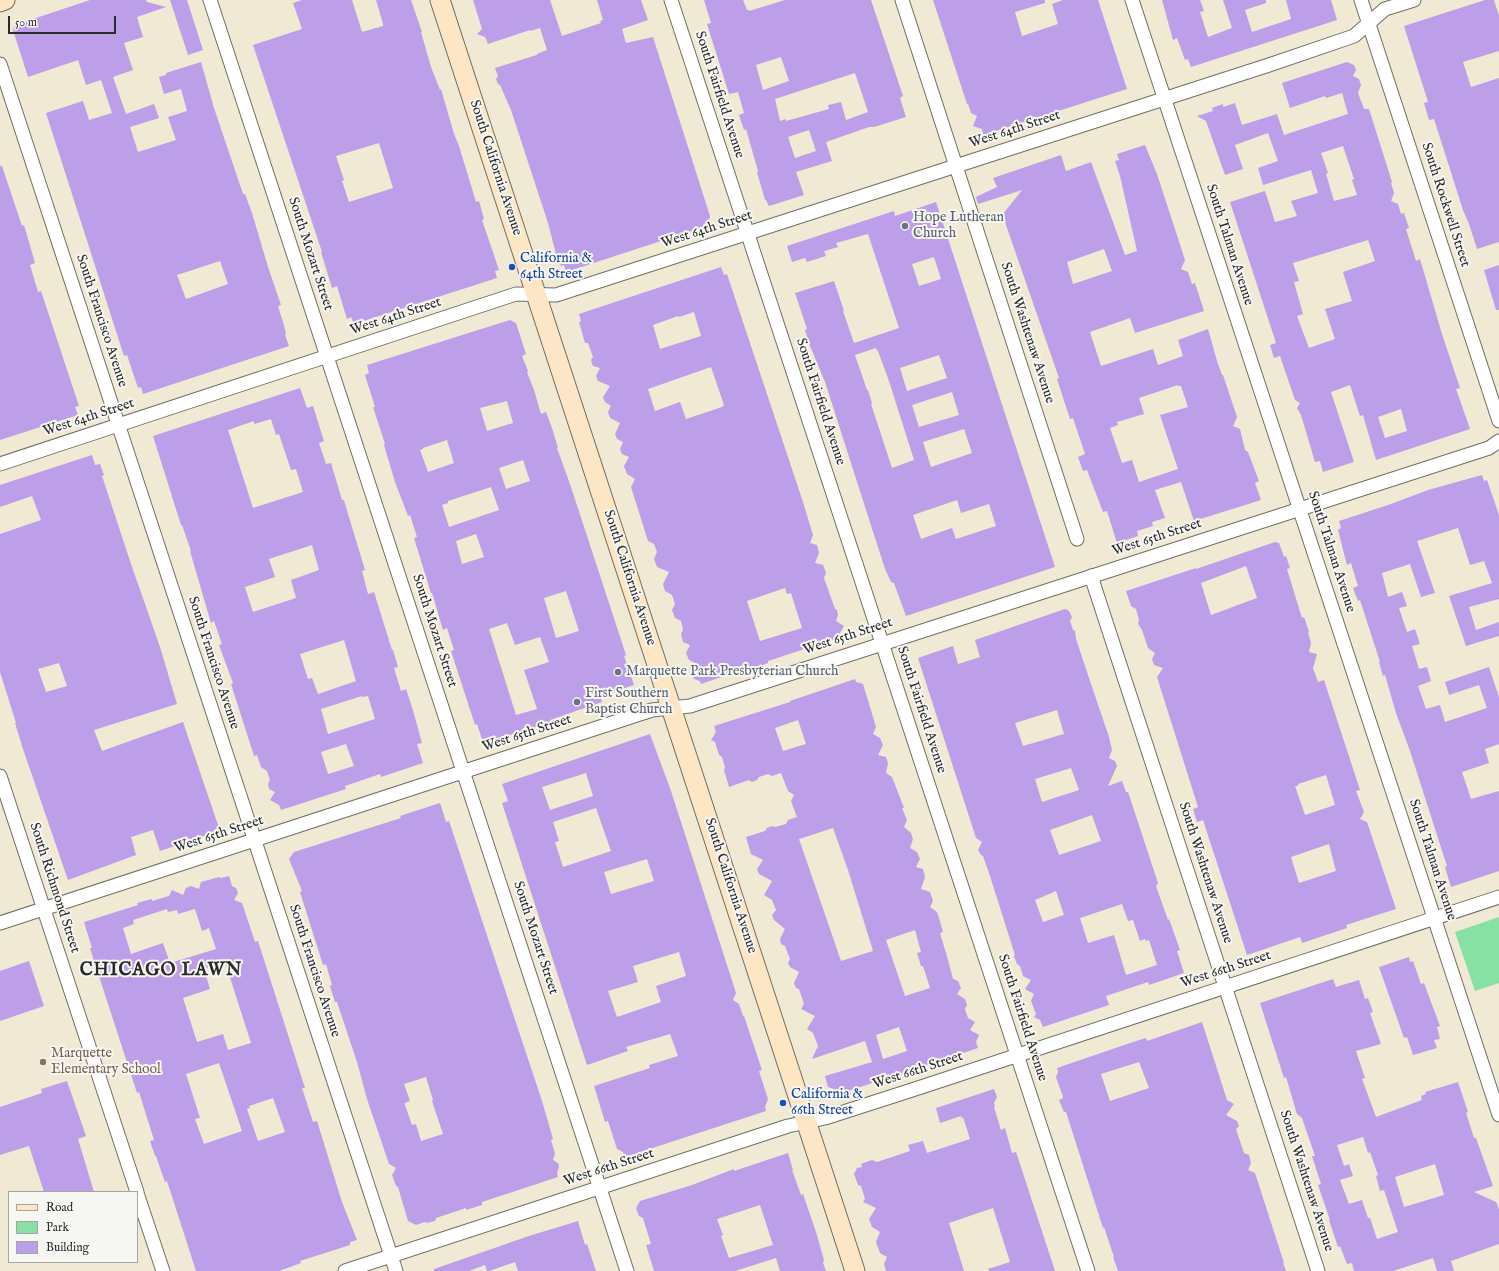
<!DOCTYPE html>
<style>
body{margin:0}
#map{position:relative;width:1499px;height:1271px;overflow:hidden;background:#f0e9d4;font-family:"IM FELL English",serif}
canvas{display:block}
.legend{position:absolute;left:8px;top:1191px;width:130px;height:72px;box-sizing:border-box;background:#f6f6f2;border:1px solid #a5a5a2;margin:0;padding:5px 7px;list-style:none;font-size:12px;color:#2b2b2b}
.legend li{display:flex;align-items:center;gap:8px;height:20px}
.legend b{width:20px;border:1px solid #a5a5a2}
.scale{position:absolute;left:8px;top:16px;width:108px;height:18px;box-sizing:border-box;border:2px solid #2b2b2b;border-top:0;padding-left:5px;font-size:12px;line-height:14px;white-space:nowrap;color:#2b2b2b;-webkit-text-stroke:3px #f6f6f2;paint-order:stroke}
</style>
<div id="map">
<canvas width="1499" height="1271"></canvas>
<ul class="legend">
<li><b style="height:5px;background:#fce6c4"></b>Road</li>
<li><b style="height:11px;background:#88e0a5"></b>Park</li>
<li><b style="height:11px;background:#bc9ee9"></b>Building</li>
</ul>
<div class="scale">50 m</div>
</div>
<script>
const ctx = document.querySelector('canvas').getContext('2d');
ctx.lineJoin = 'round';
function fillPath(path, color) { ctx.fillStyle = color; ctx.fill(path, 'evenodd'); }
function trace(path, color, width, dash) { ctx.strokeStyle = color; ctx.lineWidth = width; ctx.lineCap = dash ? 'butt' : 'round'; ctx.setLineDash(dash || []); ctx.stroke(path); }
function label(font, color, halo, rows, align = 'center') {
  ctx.font = font + ' "IM FELL English",serif'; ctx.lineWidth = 4; ctx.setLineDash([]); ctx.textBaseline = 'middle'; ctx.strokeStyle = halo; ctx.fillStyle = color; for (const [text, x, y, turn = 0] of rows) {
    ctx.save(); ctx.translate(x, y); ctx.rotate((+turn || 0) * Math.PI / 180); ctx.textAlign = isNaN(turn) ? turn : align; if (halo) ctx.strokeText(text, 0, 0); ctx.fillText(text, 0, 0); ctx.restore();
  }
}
fillPath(new Path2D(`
 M1499 917V983L1475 991 1455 932Z`), '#88e0a5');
fillPath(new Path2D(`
 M90 0H146L147 2 166 7 137 17 143 37 124 43 133 70 113 77 126 114 154 104 159 118 130 127 138 152 176 140 168 117 187 111 181 89 164 94 159 77 166 75V73L201 62 214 108 243 194H245L252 213 268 267 281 305 278 306 283 322 286 333 285 335 289 346 143 394 141 387 138 388 127 355 124 356 46 113 83 101 89 120 112 113 101 80 86 85 78 60 28 77 13 30 15 25ZM220 261 228 284 186 299 177 275Z
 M170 0H187L203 50 188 55Z
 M302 0H352L362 32 383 26V24L376 0H411L422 32H421L431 67 440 90 441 89 454 134 459 146 476 202 479 201 484 219 482 220 499 270 495 271 497 278 354 324 351 317 347 319 337 286 332 288 321 252H322L253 45 302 29 293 3ZM379 143 393 188 349 202 342 181 344 180 336 156Z
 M473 0H550L562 36 601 23 600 21 603 20 597 0H641L648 20 622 29 626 43 653 37 710 216 709 220 710 225 566 272 564 265 561 266 556 254 548 223 511 110 500 85 498 84 496 79 498 76 495 68 537 55V54L547 50 540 28 530 31V30L488 44 485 37 477 34 482 29Z
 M704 0H743L747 10H749V11L785 0H871L903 96 900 98 906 117 874 127H869L826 142 832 161 796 172 804 195 769 206 766 200H765L757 172 758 171 746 129 744 130 739 115 744 113 738 92 729 94 707 24 711 23ZM781 57 789 81 763 90 756 65ZM855 73 868 112 846 120 841 102 828 105 829 109 786 121V119L780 121 775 99ZM809 130 816 151 795 158 788 137Z
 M933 0H1045V3L1015 12 1022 36 1058 24 1052 4 1063 0H1098L1127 89 983 135 982 129 973 126 977 116 971 113 968 104H967Z
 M1162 0H1200L1204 11 1200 12 1208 37 1232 28 1223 0H1266V3L1245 10 1252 32 1291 19 1286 0H1331L1337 20 1191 67 1188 59 1185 60 1177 38 1173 40Z
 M1485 0H1494L1499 16V51L1463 62 1471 87 1499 78V242L1477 249 1469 224 1463 210 1434 119 1429 120 1424 103 1428 102 1404 26Z
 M1347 62 1354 65 1356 70 1353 76 1359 79 1361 85 1358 93 1364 109H1369L1392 182 1391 183 1394 193 1391 201 1398 204 1401 214 1404 213 1409 228 1406 229 1416 261 1420 259 1442 334 1460 388 1456 389 1470 429 1376 460 1363 415 1360 416 1350 385 1331 392 1354 462 1323 472 1320 461 1315 462 1301 415 1297 408 1300 403 1295 400 1280 356 1274 358 1270 345 1276 343 1230 202 1265 191 1275 222 1297 216 1291 201 1318 193 1311 170 1263 185 1258 168 1278 161 1268 133 1235 145 1243 169 1225 175 1206 121 1197 116 1213 111 1212 108 1223 104V107L1235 103 1242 125 1277 114 1284 135 1348 114 1342 93 1326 98 1325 96 1290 108 1282 83ZM1343 146 1354 179 1352 180 1357 195 1334 201 1326 174 1328 173 1321 153ZM1368 240 1375 261 1343 272 1352 301 1325 309 1335 339 1309 348 1297 316 1303 314 1294 282 1299 281 1293 263ZM1401 409 1407 431 1385 438 1378 417Z
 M1145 145 1157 174 1185 260 1181 269 1188 272 1192 284 1195 283 1204 311 1135 333 1130 318 1090 332 1101 366 1153 349 1158 365 1183 356 1178 340 1208 329 1217 361 1222 375H1223L1237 417 1233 426 1240 429 1245 450 1248 452 1259 481 1255 483 1261 500 1194 521 1181 482 1155 490 1165 518 1152 522 1153 526 1137 531 1138 536 1117 543 1107 511 1103 512 1087 470 1083 471 1078 457 1085 454 1073 418 1070 419 1057 379 1059 378 1006 225 1003 214 1022 190 978 204 976 197 997 187 993 178 1061 155 1066 171 1091 162 1125 255 1137 251 1120 176 1115 161 1119 160 1117 154ZM1104 249 1112 271 1073 284 1067 262ZM1178 385V386H1181L1188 407 1160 415 1178 469 1139 482 1132 460 1122 463 1110 428 1118 425 1117 422 1144 414 1139 398Z
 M0 166H2L22 226 24 225 35 263 30 265 38 292 41 291 79 406 75 407 78 415 0 440Z
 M936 202 1055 567 906 616 894 583 891 582 885 569 825 382 810 346 805 330 807 329 795 293 834 281 844 311H843L854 343 899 328 868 234 836 243 838 247 824 251 826 256 807 262 805 258 792 262 787 246 894 211 895 216ZM934 257 941 279 919 286 912 264ZM876 348 877 351H878L889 381 914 460 892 468 871 404 872 403 868 390H867L855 355ZM939 355 947 378 907 391 900 368ZM952 392 959 415 919 427 912 405ZM964 429 972 453 931 467 923 442ZM957 500 961 513 989 504 996 526 956 539 952 528 921 539 913 515Z
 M1499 265V310H1496L1484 270Z
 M721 267 724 275 727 274 803 502 813 535 810 543 817 545 819 553 815 563 823 565 826 573 824 578 835 609 837 610 838 615 836 621 844 626 840 633 841 637 768 661V663L754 668 753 666 701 684 700 681 694 679 691 671 695 663 689 660 686 653 690 645 683 642 681 634 683 630 681 621 675 618 672 610 675 604 672 595 665 591 663 584 669 572 657 567 654 559 657 552 654 544 648 541 631 487 635 479 627 474 624 466 629 457 622 454 620 449 623 442 617 439 615 434 620 423 610 418 608 412 611 406 605 402 603 397 610 386 598 381 596 376 600 368 593 366 591 360 593 357 588 343H585L579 322 581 321 579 314ZM694 312 701 336 660 349 653 325 678 316 679 317ZM711 367 724 405 722 407 686 419 680 402 655 411 648 389ZM785 588 787 594 791 593 802 628 760 641 747 601Z
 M510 320 516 323 526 354 522 356 528 371 527 372 534 390 541 414 546 412 553 431 558 448H557L571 487 626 655 624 656 634 685 600 696 602 702 550 720 551 722 488 742V741L483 742 477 724 475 725 451 651 454 650 447 628 443 630 432 593H431L414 538 417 537 410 515 408 516 395 482 384 445 385 444 373 407H375L365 375 369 373 367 365ZM507 401 513 423 487 431 480 408ZM447 440 454 463 428 472 420 450 423 449V448ZM523 460 530 481 506 489 499 468ZM491 487 499 510 449 527 442 505 448 503V501ZM476 534 484 557 462 564 456 541ZM566 591 579 631 556 638 544 598ZM507 623 515 645 540 637 549 662 524 670 537 709 516 715 489 629Z
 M300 388 307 408 313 406 324 441 319 443 326 464 331 463 342 500H344L348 514 365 570 362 571 368 594 374 592 392 650H393L398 667 394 668 401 691 406 689 412 707 422 743 417 744 423 763 381 777 380 774 345 786 346 789 281 810 279 805 270 800 275 792 269 789 268 784 270 780 267 771 261 767 257 755 254 756 231 684 233 683 219 645 222 644 214 621 211 623 190 551H191L182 525H181L153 436ZM271 419 276 435 279 434 291 470 296 469 303 492 253 508 228 430 254 421V424ZM312 545 319 570 291 580 296 598 253 612 245 587 275 577 269 559ZM344 640 356 681 318 694 312 678 308 679 300 654ZM362 696V697L368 696 375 719 328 734 321 709ZM346 744 354 766 328 774 321 752Z
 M92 455 95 465 100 464 104 475 102 476 131 564 160 647 177 704 94 730 102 751 183 722 220 831 160 851 153 830 131 837 136 855 68 880 23 749 15 723H16L0 672V534L41 520 32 496 0 507V485ZM59 663 67 686 46 692 38 669Z
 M1482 475 1484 481 1487 480 1499 515V599L1469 607 1476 630 1499 622V636L1466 646 1449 596 1492 583 1484 561 1470 565 1458 528 1417 541 1435 593 1421 597 1410 564 1382 573 1388 597 1402 592 1407 606 1399 608 1407 632 1415 629 1420 644 1412 646 1419 669 1427 667 1431 681 1418 686 1426 709 1440 705 1445 722 1487 708 1479 685 1449 695 1445 682 1489 667 1499 697V744L1485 749 1489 763 1462 772 1471 799 1499 791V871L1451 887 1445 867 1447 866 1410 751 1396 713 1385 675 1383 676 1379 662H1380L1360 600 1358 601 1353 588 1358 586 1351 563 1347 565 1338 530 1341 528 1339 521 1391 504 1428 490Z
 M1275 542 1279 543 1284 557 1286 556 1290 568 1287 569 1302 618 1304 617 1309 632 1308 633 1311 643 1309 652 1317 654 1313 668 1318 682 1324 680 1360 790 1356 791 1364 812 1360 819 1367 822 1396 909 1346 925 1347 928 1302 943 1300 937 1247 955 1203 820 1197 822 1193 809 1198 807 1157 677 1163 668 1154 665 1152 659 1155 653 1148 648 1142 630 1138 624 1139 620 1136 609 1131 606 1126 591 1196 568V569ZM1246 566 1257 598 1211 615 1201 583ZM1326 775 1335 805 1305 815 1295 786H1298V784ZM1329 844 1336 871 1299 883 1291 857Z
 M1065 609 1069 611 1072 617 1070 621 1073 630 1075 631 1076 639 1091 684 1109 737 1112 750 1109 758 1115 761 1117 766 1108 786 1122 781 1126 792H1128L1158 883 1156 886 1168 920 1169 919 1180 950 1177 951 1184 973 1149 985 1148 982 1106 996 1109 1005 1043 1027 1040 1020 1034 1017 1036 1014 1031 1001 1034 994 1025 989 1031 980 1023 976 1020 966 1017 964 1014 956 1015 955 989 873 983 856 981 855 978 850 982 842 976 838 918 658 953 646 958 664 980 657 975 640ZM1057 710 1064 734 1023 746 1015 723ZM1071 768 1079 790 1042 802 1035 779ZM1092 815 1101 841 1059 855 1050 830ZM1056 891 1064 915 1043 922 1035 900ZM1122 904 1128 921 1133 920 1140 941 1145 939 1146 941 1149 940 1157 965 1126 975 1114 935 1088 943 1080 918Z
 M855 679 856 682 863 684 876 727 873 734 880 738 883 745 878 755 886 757 888 763 886 773 892 777 904 808H902L907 820 904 827 911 833 913 839 910 848 917 852 920 859 916 867 923 869 925 877 921 889 930 892 933 901 930 907 937 912 939 918 943 932 940 933 948 960 953 979 958 981 961 988 957 994 965 999 967 1005 965 1009 968 1018 975 1022 970 1030 979 1035 976 1042 978 1048 836 1095 834 1089 828 1087 825 1076 872 1062 865 1041 812 1059 818 1046 813 1033 807 1029 815 1016 801 1009 804 1004 799 989 796 988 794 983 799 972 790 967 788 963 790 959 785 946 781 944 780 939 785 929 774 920 772 915 776 910 772 900 764 895 772 881 759 874 757 869 763 860 751 854 746 837 765 831 767 828 772 826 775 827 786 824 788 820 797 817 791 801 794 795 788 791 781 773 772 776 768 774 759 777 757 780 752 782 749 780 729 787 724 770 725 767 722 757 719 755 715 742 711 740 716 732 714 726 790 702V701ZM798 720 806 744 783 751 775 728ZM833 828 848 870 873 951 841 961 799 839ZM915 930 921 952 917 953 921 966H923L930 988 905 996 886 940ZM899 1027 907 1051 883 1059 876 1035Z
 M650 734 671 791 736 993 733 1000 739 1004 743 1016H744L762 1070 759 1071 768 1099 765 1107 766 1111 625 1157 623 1152 617 1149 608 1121 605 1122 594 1086 650 1068 649 1065 678 1056 670 1034 626 1047 628 1051 587 1065 502 803 508 801 502 784ZM586 773 593 796 550 810 542 787ZM596 808 611 851 563 867 555 842 559 841 553 822ZM647 859 654 881 611 894 604 872ZM679 952 686 976 656 986 661 1002 617 1017 608 991 638 982 633 966Z
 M440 803 446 822 449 821 542 1101 553 1139 551 1140 555 1154 553 1160 558 1163 559 1167 557 1173 558 1177 482 1202V1205L466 1210V1208L436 1218 435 1221 427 1223 425 1222 416 1225 408 1221 398 1187 396 1186 392 1175 396 1168 389 1164 367 1099 357 1062 337 1002H335L330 986 332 985 326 964 323 965 300 892 302 891 289 859 294 852 401 818 400 816ZM426 1077 433 1100 432 1101 443 1134 421 1141 416 1124 412 1125 405 1105V1103L410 1101 404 1084Z
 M229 876 232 886 236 888 238 893 234 900 242 903 255 942 258 941 305 1088H302L313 1122 317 1121 342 1202 357 1240 350 1242V1245L300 1261 301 1263 279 1271H196L167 1181 165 1182 156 1156H155L150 1141 154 1140 139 1092 137 1093 96 967 90 948H92L84 922 138 905 137 903 152 899V901L169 896 172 890 183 895 186 888 191 886 199 889 201 882 219 877 221 878ZM167 909 168 912 177 910 178 914 195 909 202 931 209 928 216 949 170 963 163 943 131 954 123 928 134 924 133 920ZM225 962 251 1043 228 1050 223 1034 197 1042 183 998 210 989 204 969ZM219 1063 242 1131 204 1144 195 1119 200 1118 186 1074ZM273 1098 285 1132 258 1141 247 1109 250 1108 249 1106Z
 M1409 957 1410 962 1413 961 1421 984 1424 983 1440 1026 1437 1027 1440 1039 1434 1040 1437 1048 1413 1055 1407 1037 1404 1038 1379 967Z
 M29 961 44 1006 0 1021V971Z
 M1333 979 1336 987 1359 980 1365 999 1368 998 1373 1012 1370 1013 1381 1044 1356 1051 1365 1078 1362 1079 1376 1117 1422 1100 1421 1096 1426 1094 1425 1092 1458 1082 1468 1112 1466 1113 1474 1138H1476L1493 1186 1474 1192 1496 1202 1499 1209V1244L1451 1261 1454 1271H1437L1433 1258 1393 1271H1354L1352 1263 1347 1264 1340 1246 1338 1247 1329 1220H1330L1318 1185 1321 1184 1312 1156H1315L1302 1118 1297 1114 1286 1077 1284 1078 1260 1003ZM1363 1137 1368 1153 1370 1152 1378 1175 1376 1176 1380 1191 1384 1190 1398 1232 1377 1239 1370 1218H1368L1362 1200 1349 1204 1340 1180 1353 1176 1349 1164 1344 1166 1337 1145ZM1435 1164 1444 1195 1404 1207 1395 1177Z
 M1202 1022 1227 1100 1234 1104 1226 1115 1237 1121 1239 1126 1236 1129 1244 1153 1249 1155 1251 1163 1248 1170 1255 1173 1284 1263H1283L1286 1271H1118L1113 1257H1114L1104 1227 1103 1228 1066 1112H1064L1059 1100 1062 1099 1063 1097 1056 1077 1058 1072 1057 1068 1133 1042 1146 1038 1147 1041ZM1139 1062 1149 1088 1110 1101 1101 1074Z
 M67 1081 86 1136 78 1139 94 1192H44L29 1146 0 1155V1107L42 1093 41 1089Z
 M994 1089 997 1097 994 1103 995 1107H994L1001 1130 1005 1128 1012 1153 1016 1152 1055 1271H989L988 1269 1010 1262 993 1208 949 1223 964 1271H886L884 1264 887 1257 880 1253 876 1242 880 1232 872 1227 869 1219 876 1208 863 1202 865 1199 861 1186 858 1185 854 1174 857 1168 862 1167 861 1164 872 1160 877 1162 910 1151 908 1145 923 1141 927 1153 970 1139 963 1117 961 1118V1116L940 1123 936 1108Z
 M788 1153 793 1170H792L801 1195 803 1194 816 1232 824 1260 823 1263 826 1271H780L776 1258 735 1271H654L646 1245 651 1244 643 1218 639 1216 636 1208 640 1201 692 1185 734 1169V1171ZM760 1205 773 1245 729 1258 721 1236 723 1235 717 1219Z
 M578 1221 585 1245 587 1244 596 1271H518L515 1262 489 1271H487L485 1265 469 1271H434V1269L529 1236Z`), '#bc9ee9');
const street = new Path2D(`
 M210 0 627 1271
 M671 0 1088 1271
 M902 0 1077 539
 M1132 0 1499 1115
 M1361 0 1499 421
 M0 64 396 1271
 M0 464 516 294 556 295 1269 65 1354 36 1385 9 1414 0
 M1091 576 1318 1271
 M0 776 137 1192
 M0 923 652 710 690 706 1489 448 1499 441
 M137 1193 163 1271
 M345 1271 788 1126 825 1118 912 1090 1499 897`);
const secondary = new Path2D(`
 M440 0 855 1271
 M0 2 5 0`);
trace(street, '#706e66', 15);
trace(secondary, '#706e66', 21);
trace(street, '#fff', 13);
trace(secondary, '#fce6c4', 19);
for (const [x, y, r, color] of [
 [905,226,4,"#6b7280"],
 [512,267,4,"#1a4fb4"],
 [618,672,4,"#6b7280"],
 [577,702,4,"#6b7280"],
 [43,1062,4,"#8d6e63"],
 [783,1103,4,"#1a4fb4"]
]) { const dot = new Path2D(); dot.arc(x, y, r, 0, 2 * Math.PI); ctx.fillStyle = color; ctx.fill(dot); trace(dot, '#f6f6f2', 1.5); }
label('14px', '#2b2b2b', '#f6f6f2', [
 ["South Fairfield Avenue",719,95,72],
 ["West 64th Street",1015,130,-18],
 ["South California Avenue",495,168,72],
 ["South Rockwell Street",1445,205,72],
 ["West 64th Street",707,230,-18],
 ["South Talman Avenue",1229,245,72],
 ["South Mozart Street",310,254,72],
 ["West 64th Street",396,317,-18],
 ["South Francisco Avenue",101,321,72],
 ["South Washtenaw Avenue",1027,333,72],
 ["South Fairfield Avenue",820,402,72],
 ["West 64th Street",89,418,-18],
 ["West 65th Street",1157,538,-18],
 ["South Talman Avenue",1331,552,72],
 ["South California Avenue",629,578,72],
 ["South Mozart Street",434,631,72],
 ["West 65th Street",848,637,-18],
 ["South Francisco Avenue",213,663,72],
 ["South Fairfield Avenue",921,710,72],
 ["West 65th Street",527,734,-18],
 ["West 65th Street",219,835,-18],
 ["South Talman Avenue",1432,860,72],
 ["South Washtenaw Avenue",1205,873,72],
 ["South California Avenue",730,886,72],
 ["South Richmond Street",54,888,72],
 ["South Mozart Street",535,938,72],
 ["West 66th Street",1226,970,-18],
 ["South Francisco Avenue",314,971,72],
 ["South Fairfield Avenue",1022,1018,72],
 ["West 66th Street",918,1071,-18],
 ["West 66th Street",609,1168,-18],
 ["South Washtenaw Avenue",1306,1181,72]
]);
label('14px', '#5b616d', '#f6f6f2', [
 ["Hope Lutheran",913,218],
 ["Church",913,234],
 ["Marquette Park Presbyterian Church",626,672],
 ["First Southern",585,694],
 ["Baptist Church",585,710]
], 'left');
label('14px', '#164399', '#f6f6f2', [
 ["California &",520,259],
 ["64th Street",520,275],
 ["California &",791,1095],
 ["66th Street",791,1111]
], 'left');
label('14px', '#785e54', '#f6f6f2', [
 ["Marquette",51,1054],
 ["Elementary School",51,1070]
], 'left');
ctx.letterSpacing = '1px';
label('bold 18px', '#2b2b2b', '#f6f6f2', [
 ["CHICAGO LAWN",161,971]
]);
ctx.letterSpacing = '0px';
</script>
